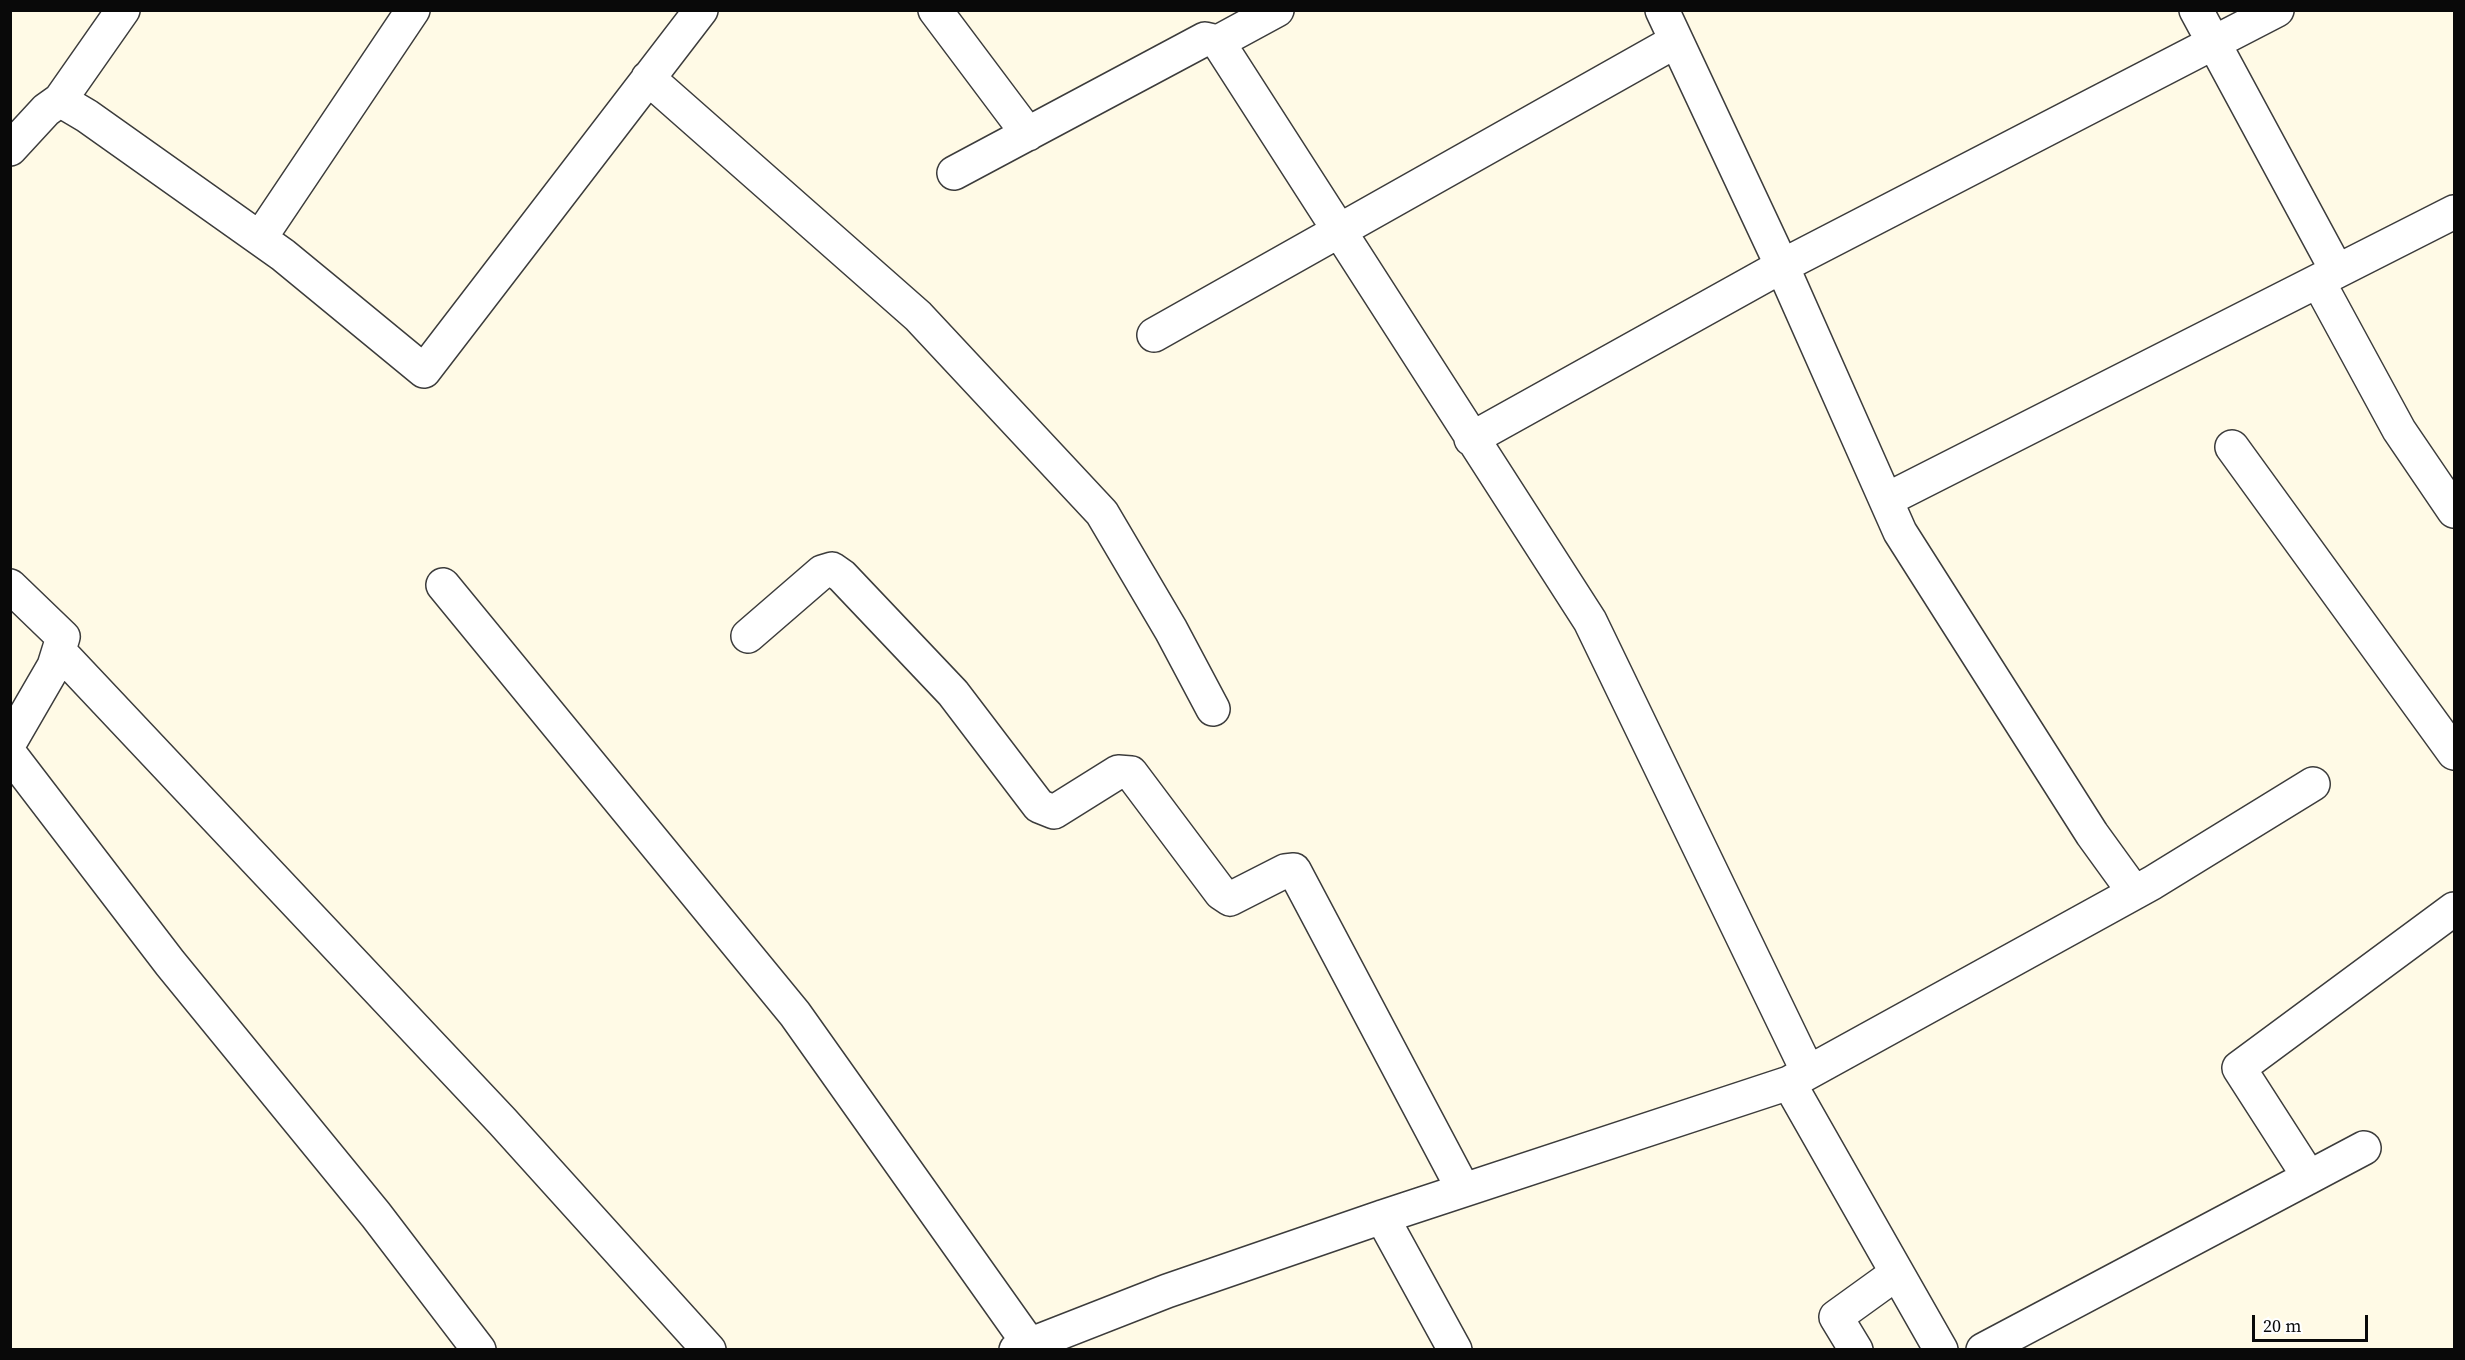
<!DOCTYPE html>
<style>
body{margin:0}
#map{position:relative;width:2465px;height:1360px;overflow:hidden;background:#fffae6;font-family:"Source Serif 4",serif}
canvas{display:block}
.frame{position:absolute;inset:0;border:12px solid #090909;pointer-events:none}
.scale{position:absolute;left:2252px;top:1315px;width:116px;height:27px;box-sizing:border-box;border:3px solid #090909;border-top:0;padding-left:8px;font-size:18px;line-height:21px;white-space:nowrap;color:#090909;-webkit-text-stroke:4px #fff;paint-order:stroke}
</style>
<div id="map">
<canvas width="2465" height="1360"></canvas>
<div class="frame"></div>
<div class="scale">20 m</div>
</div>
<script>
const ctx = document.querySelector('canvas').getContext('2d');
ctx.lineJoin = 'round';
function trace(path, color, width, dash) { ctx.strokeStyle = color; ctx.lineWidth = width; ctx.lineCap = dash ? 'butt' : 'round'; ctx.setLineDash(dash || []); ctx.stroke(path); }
const minor = new Path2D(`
 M935 10 1028 134
 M1662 10 1782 266 1900 532 2092 834 2134 892
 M2196 10 2337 271
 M1218 42 1277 10
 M648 78 918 316 1102 513 1171 630 1213 709
 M60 100 87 116 283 255 424 371 701 10
 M10 149 46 110 60 100 123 10
 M954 173 1205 39 1218 42 1590 621 1808 1072
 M260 238 413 10
 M2318 281 2399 430 2454 511
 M1154 335 1676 41
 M1471 439 1782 266 2277 10
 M2232 447 2454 753
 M1886 500 2454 212
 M443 585 795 1014 1029 1344
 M10 586 63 637 54 666 10 742
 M748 636 822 572 832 569 842 576 953 693 1039 806 1054 812 1118 772 1131 773 1221 893 1230 899 1285 871 1294 870 1463 1189
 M60 652 502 1121 709 1350
 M10 754 170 963 376 1215 479 1350
 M1789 1083 1941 1350
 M2309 1177 2239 1068 2454 909
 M1382 1217 1455 1350
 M1016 1350 1167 1291 1382 1217 1789 1083 2152 883 2313 784
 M1856 1350 1836 1317 1897 1273
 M1983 1350 2364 1148`);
trace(minor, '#3c3c3c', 36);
trace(minor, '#fff', 33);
</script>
